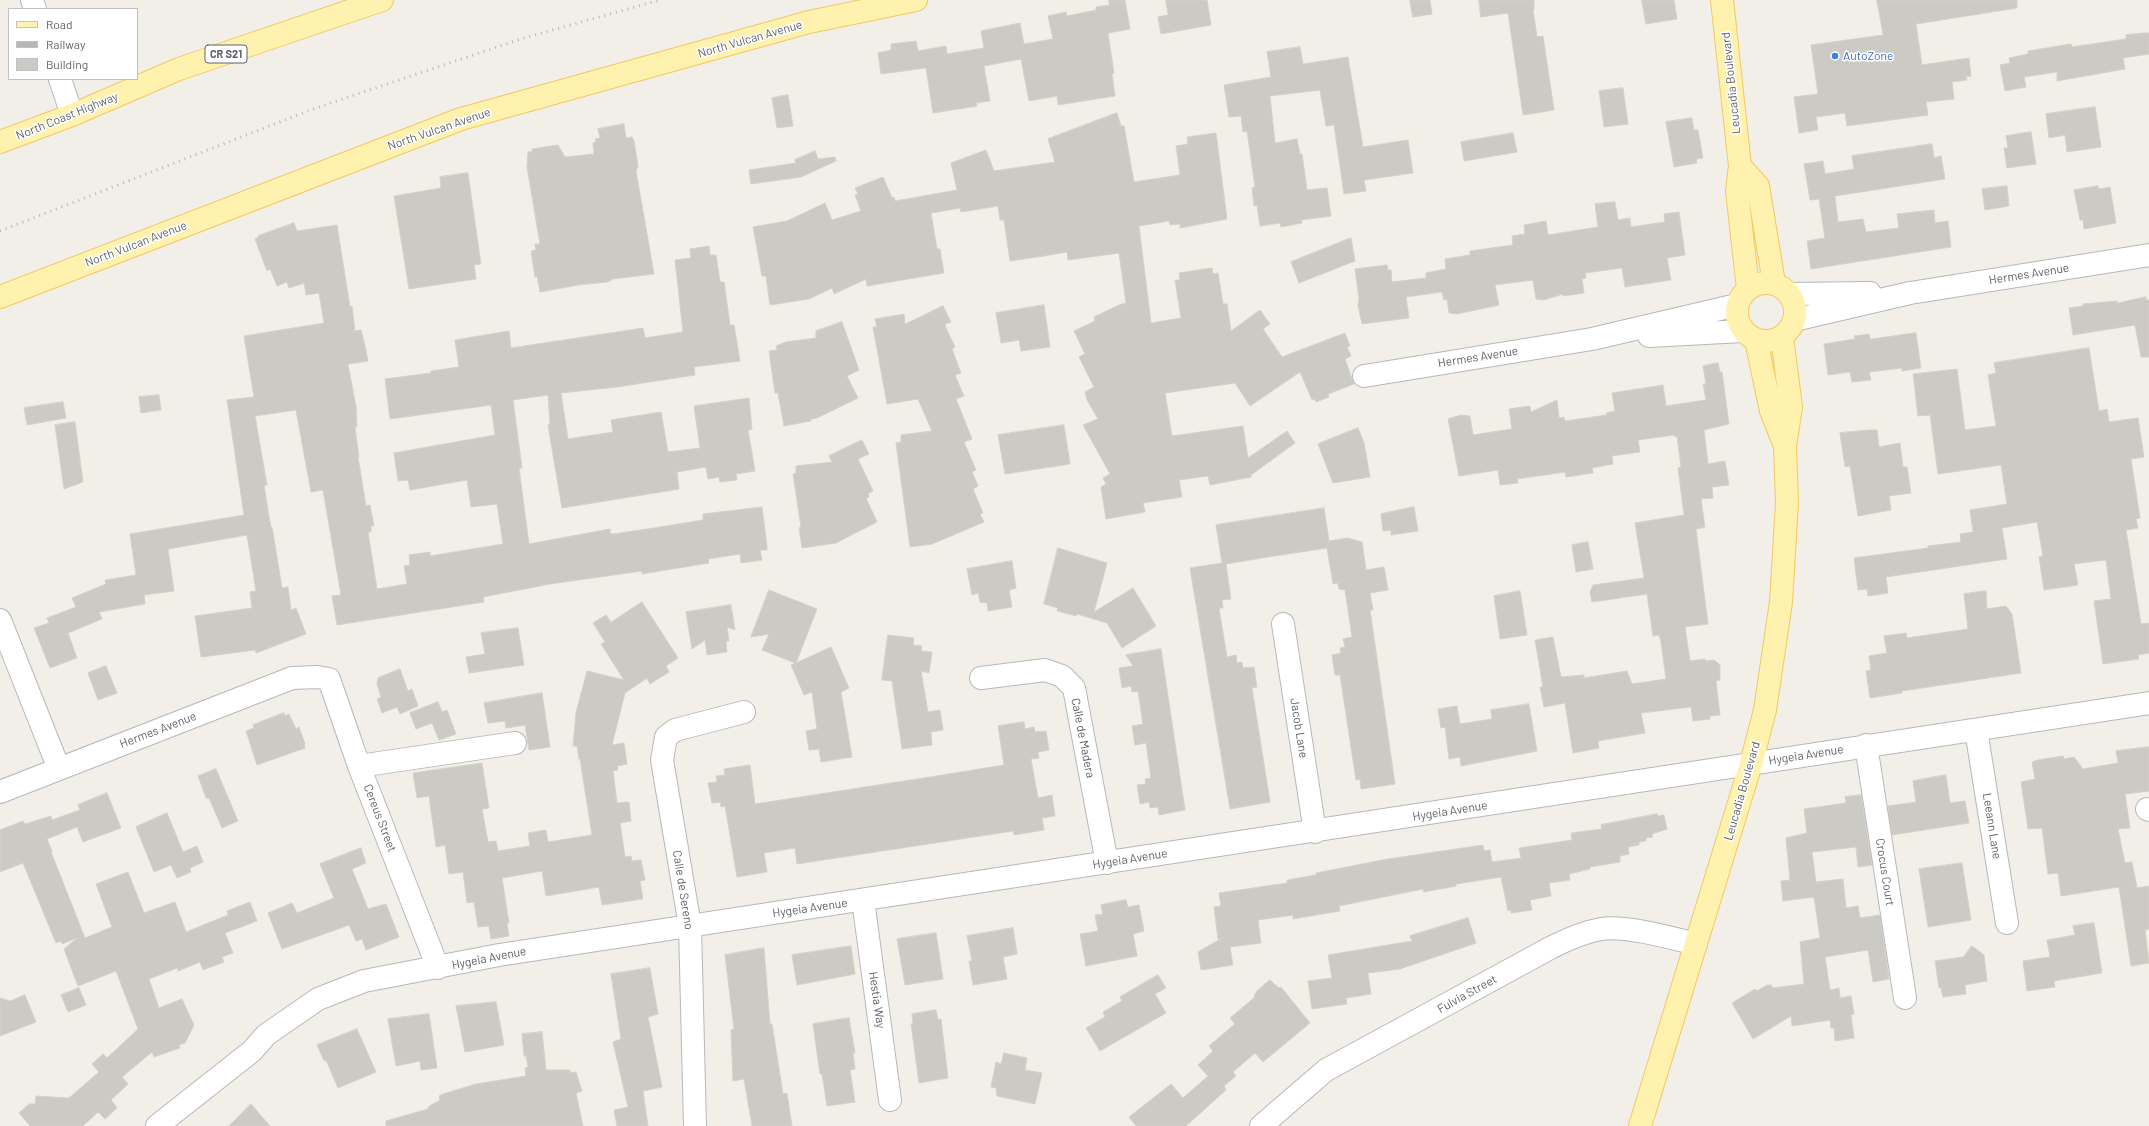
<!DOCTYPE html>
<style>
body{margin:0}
#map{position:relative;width:2149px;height:1126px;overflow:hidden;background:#f1efe8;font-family:Barlow,sans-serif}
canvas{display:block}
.legend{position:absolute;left:8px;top:8px;width:130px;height:72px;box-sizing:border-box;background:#fff;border:1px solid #bfc1c3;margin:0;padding:5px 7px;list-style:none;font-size:12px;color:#5f6368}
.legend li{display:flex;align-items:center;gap:8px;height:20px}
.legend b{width:20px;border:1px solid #bfc1c3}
</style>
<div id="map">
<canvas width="2149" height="1126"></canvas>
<ul class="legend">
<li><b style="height:5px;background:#fff2af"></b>Road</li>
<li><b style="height:5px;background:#b6b7b8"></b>Railway</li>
<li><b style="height:11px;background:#cccac5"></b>Building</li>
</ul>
</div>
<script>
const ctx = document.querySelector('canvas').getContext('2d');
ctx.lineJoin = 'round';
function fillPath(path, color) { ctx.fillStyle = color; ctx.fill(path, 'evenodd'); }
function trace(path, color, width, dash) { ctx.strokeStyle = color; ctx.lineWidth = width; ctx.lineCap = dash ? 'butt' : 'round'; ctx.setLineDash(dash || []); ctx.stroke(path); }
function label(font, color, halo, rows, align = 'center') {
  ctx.font = font + ' Barlow,sans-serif'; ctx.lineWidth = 3; ctx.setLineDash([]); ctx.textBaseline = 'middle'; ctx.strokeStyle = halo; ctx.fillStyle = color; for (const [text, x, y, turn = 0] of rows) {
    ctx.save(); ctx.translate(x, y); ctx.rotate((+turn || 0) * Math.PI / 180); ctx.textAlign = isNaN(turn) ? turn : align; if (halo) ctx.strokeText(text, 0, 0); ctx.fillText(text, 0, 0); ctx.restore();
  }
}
const building = new Path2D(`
 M1109 0H1125L1130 29 1108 33 1114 73 1112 74 1115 96 1058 105 1057 96 1029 101 1021 59 984 66 990 101 976 103 977 106 933 113 926 68 881 74 878 53 891 50V44L916 41 918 51 946 46 947 54 984 48 981 31 1020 23 1024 44 1053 39 1048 16 1066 12 1067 16 1096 10V7L1109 5Z
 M1166 0H1207L1211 25 1161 34 1158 17 1168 15Z
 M1410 0H1430L1432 14 1413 17Z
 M1479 0H1534V9H1533L1537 37 1543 36 1554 110 1523 115 1508 13 1481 17Z
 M1642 0H1674L1677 19 1646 24Z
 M1877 0H2017V8L1916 24 1922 65 1969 58 1971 76 1966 77 1967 80 1952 82 1954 99 1926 102 1928 115 1847 126 1845 113 1816 117 1818 130 1799 133 1794 97 1818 94 1811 45 1883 35Z
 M2144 33H2149V54L2123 58 2125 69 2057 81V72L2024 77 2026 87 2005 91 2000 65 2010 63 2009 58 2028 54V51L2071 44 2072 47 2126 39V35Z
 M1300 47 1303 64 1348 57 1363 147 1408 140 1413 173 1364 180 1366 191 1344 194 1334 125 1326 126 1320 90 1270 96 1275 143 1297 139 1300 154H1302L1307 190 1327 188 1331 216 1301 220 1302 223 1281 227 1280 223 1260 226 1257 205 1254 206 1252 188 1255 187 1247 131 1243 132 1241 116 1229 117 1224 85 1271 77 1267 52Z
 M1623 88 1628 124 1604 127 1599 91Z
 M788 95 793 126 777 128 772 98Z
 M2095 107 2101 147 2067 152 2065 135 2049 138 2046 114Z
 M1117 113 1121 126H1124L1134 182 1180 175 1176 146 1188 144 1187 137 1216 133 1227 219 1180 228V224L1170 225 1169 221 1139 226 1151 323 1181 318 1175 280H1180L1179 273 1212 268 1213 274 1218 273 1223 304H1227L1231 331 1260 310 1270 324 1263 329 1282 357 1345 333 1350 346 1347 347 1351 356 1345 359 1354 384 1328 394 1329 397 1316 402 1315 399 1312 400 1300 372 1250 406 1235 383 1165 393 1172 436 1243 426 1248 458 1287 431 1295 443 1251 475V477L1210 485 1208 476 1179 480 1182 497 1143 503 1145 512 1106 519 1101 487 1106 484 1103 478 1110 474 1083 425 1098 419 1087 400 1085 392 1094 387 1079 357 1085 354 1074 331 1095 321 1094 317 1119 305 1126 303 1119 253 1068 260 1067 252 1038 257 1037 255V257L1010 261 1004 220H1000L998 206 961 212 960 208 931 213 937 249H940L944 273 867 286 866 279 834 294 832 288 809 299 770 305 766 276H762L753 227 787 221 825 203 832 220 861 211 855 195 858 194 855 188 883 177 892 198 894 197 895 201 957 190 951 163 986 150 994 171 1055 162 1048 139Z
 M1692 118 1694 130H1698L1703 158 1696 159 1697 163 1674 167 1666 122Z
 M624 124 626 138 632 137 634 141 638 166 636 171 654 274 613 279 608 282 578 285 540 292 537 276 535 277 531 251 536 250 535 244H540L527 167 528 152H532V149L558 145 565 157 594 154 593 143 596 142 595 139 600 138 598 129Z
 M2031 132 2036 164 2007 168 2004 148H2008L2006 136Z
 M1513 133 1517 152 1464 161 1461 142Z
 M1932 144 1934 158 1941 156 1945 179 1835 196 1838 222 1863 219 1866 232 1899 228 1897 214 1934 210 1935 223 1948 221 1951 247 1811 269 1807 241 1825 238 1819 199 1810 200 1804 164 1823 161 1825 174 1854 169 1852 156Z
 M815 151 818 159 835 157 836 161 801 177 751 184 749 170 796 163 795 160Z
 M468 173 481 264 474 265 476 279 409 289 394 196 441 188 440 177Z
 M2007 186 2009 206 1985 210 1982 189Z
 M2098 186 2099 189 2110 187 2116 223 2084 229 2083 220H2080L2074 190Z
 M1615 202 1618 220 1630 218 1631 227 1665 222 1664 214 1679 212 1685 255 1667 258 1671 280 1625 287 1622 268 1585 273 1586 278 1582 279 1584 293 1563 296V294L1544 300 1536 299 1533 280 1495 285 1499 305 1457 314 1449 313 1447 299 1444 300 1442 292 1406 297 1409 318 1362 324 1358 305 1359 299 1355 269 1387 265 1388 270H1391L1392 282 1426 278V273L1446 269 1445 259 1470 255V251L1513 245 1512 236 1525 234 1524 225 1546 221 1548 235 1598 227 1595 204Z
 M294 223 297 231 337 225 350 307 352 306 355 331 361 330 365 346 368 361 348 364 356 407 357 426 355 428 359 457H358L366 506 370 505 374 526H371V532H368L377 589 407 584 404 566 410 565 409 555 430 552V556L503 544 497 504 471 507 467 480 410 490 408 480 398 481 394 453 495 435 491 405 390 419 385 379 431 373V371L459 367 455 340 509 331 511 348 643 328 645 338 683 332 675 260 691 258 690 249 709 246 710 255H716L720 282H724L730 325H734L740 361 694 367 695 375 617 387 561 393 568 439 613 432 611 420 661 412 668 452 700 448 694 406 749 398 752 429 748 430 755 471 736 474 737 480 720 482 719 477 708 479 706 467 677 472 679 489 562 508 548 425 550 424 548 395 513 400 522 468H519L529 544 610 529V533L613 534 654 528 703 520V514L762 507 767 546V550H760L762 560 741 563 740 554 708 559 709 563 642 574V571L550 584 483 597 484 602 337 625 332 596 341 595 323 490 311 492 296 410 255 416 267 485H264L269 517 271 527H272L282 588 288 587 291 610 296 608 306 634 256 653 255 650 201 657 195 616 252 608 250 592 256 591 247 535 168 549 174 591 144 595 145 604 99 612 102 619 68 633 77 658 50 668 34 628 49 623 47 618 76 607 72 598 106 584 105 580 136 575 130 534 244 515 227 400 254 397 244 336 324 323 319 293 306 295 304 283 289 288 287 282 277 286 270 269 267 271 255 239 259 237 258 236Z
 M1351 238 1355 261 1299 283 1291 262Z
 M2146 297V300H2149V357H2141L2135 325 2073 335 2069 308 2083 306V304L2117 301V303Z
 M1044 305 1050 347 1021 351 1019 340 1001 343 996 313Z
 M943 306 951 322 945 324 946 328 955 347 952 349 961 373 955 375 964 396 956 399 972 439 964 442 976 470 972 472 978 486 973 489 983 513 980 514 984 522 932 544 910 547 896 443 901 442V435L932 431 918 399 887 404 873 327H877L875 319 904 314 905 324Z
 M842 322 859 370 847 376 858 398 817 418 811 419V421L784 426 778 393H775L769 351 777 350 776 346 786 342 816 338V331Z
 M1916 333 1921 368 1902 371V368L1869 372 1871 380 1852 382 1850 372 1828 375 1824 344 1855 339 1854 336 1869 334 1870 339Z
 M2089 348 2099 411 2107 409 2109 422 2138 418 2144 457 2131 459 2140 518 2136 519 2138 528 2126 530 2141 624 2149 623V653L2138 655 2139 659 2103 664 2094 601 2111 599 2106 560 2074 564 2078 585 2044 590 2039 557 2043 556 2037 522 2002 528 2007 559 1886 577 1888 593 1868 596 1867 589 1858 590 1854 558 1928 548V546L1961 542 1960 534 1973 532 1970 510 2007 504 2001 465 1938 474 1930 415 1918 416 1913 374 1957 369 1965 430 1996 426 1988 375 1996 373 1994 363Z
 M1718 363 1720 372H1722L1729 424 1704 430 1708 464 1725 461 1729 485 1712 487 1713 498 1701 499 1705 527 1696 529 1708 624 1685 627 1690 661 1705 659 1706 661 1714 660 1720 665V680L1716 681 1720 715 1710 716V719L1693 721 1691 707 1641 713 1645 733 1598 741 1599 748 1573 753 1565 703 1544 707 1540 687H1543L1535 640 1553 637 1561 677 1584 675V678L1627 671 1632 684 1666 679 1661 642 1659 635 1653 636 1647 594 1592 602 1590 592 1593 585 1644 578 1635 523 1684 515 1678 468 1681 467 1677 436 1675 437 1674 435 1638 440 1640 452 1612 456 1613 464 1592 468 1593 473 1566 477 1565 472 1517 479 1518 483 1500 485 1498 470 1459 476 1448 419 1461 415 1470 416 1473 435 1512 429 1509 409 1530 406 1531 412 1557 400 1559 418 1564 417 1565 421 1607 415 1606 413 1615 411 1612 393 1663 385 1666 406 1706 400 1703 384H1706L1703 366Z
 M159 395 161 410 141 413 139 397Z
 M63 402 66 418 27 425 24 408Z
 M75 422 83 482 64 489 55 425Z
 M1064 425 1070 464 1005 474 998 435Z
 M1358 428 1364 443 1370 477 1333 483 1318 444Z
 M1869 430H1877L1879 447 1900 443 1903 467H1907L1911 493 1889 496 1891 510 1858 516 1850 466 1845 467 1840 433Z
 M862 440 869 454 858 459 873 491 868 494 869 497 866 498 877 522 836 543 802 548 799 528 801 527 793 474 796 473V466L832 462 829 456Z
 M1414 507 1418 531 1391 535V530L1383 531 1381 514Z
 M1324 508 1329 541 1347 538 1362 542 1366 570 1384 567 1388 590 1370 593 1373 610H1370L1395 784 1361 789 1360 779 1356 780 1340 675H1335L1332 655 1341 653 1340 648 1345 647 1343 639 1352 637 1345 590 1339 589 1338 583 1333 584 1327 548 1268 557 1226 564 1231 599 1222 600 1223 608H1219L1224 639 1227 657 1236 655 1237 663 1242 662 1243 668 1254 667 1257 687 1252 688 1270 802 1230 809 1190 568 1222 563 1216 525Z
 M1588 542 1593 569 1576 572 1572 545Z
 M1058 548 1107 563 1094 612 1133 588 1156 626 1122 648 1107 623 1077 614 1076 616 1057 611 1058 608 1044 604Z
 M1012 561 1016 588 1009 590 1012 607 988 611 987 603 980 602 978 593 972 595 967 569Z
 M769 590 817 609 796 663 831 647 849 688 841 692 852 757 821 762 819 749 809 750 806 731 817 729 812 692 804 695 791 665 795 663 762 650 769 634 751 637Z
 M1520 591 1527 635 1500 639 1494 596Z
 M1986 591 1987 609 2006 606 2012 614 2021 673 1902 691V693L1870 698 1866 671 1871 670 1869 656 1887 653 1884 636 1906 633 1907 638 1968 629 1964 594Z
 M642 602 678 658 666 666 669 672 650 684 647 678 625 693 612 745 624 743 627 764 617 766 618 770 613 771 617 803 629 802 631 821 620 823 625 857 631 856 632 861 641 860 645 880 640 881 643 899 602 905 599 887 546 896 542 871 502 878 509 923H507L509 936 491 939 489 926 478 927 474 902 467 903 463 872 449 874 445 845 436 847 429 796 417 798 413 773 482 763 489 808 482 809 488 842 496 841 498 851 530 846 528 833 546 830 548 842 592 835 580 759H579L577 746H573L576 713 587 671 624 680 601 644 605 642 593 623 606 615 611 622Z
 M731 605 735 630 727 627 729 641H726L727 652 707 655 705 640 692 649 686 612Z
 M518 628 524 665 469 673 466 657 485 654 481 633Z
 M888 635 914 638 913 645 922 646 921 651 932 652 929 673 921 671 928 712 940 710 943 730 931 732 932 745 902 749 892 681 882 680Z
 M1161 649 1185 810 1159 815 1158 807 1150 808 1149 802 1140 804 1137 785 1146 784 1145 779 1151 778 1146 743 1135 745 1132 726 1143 724 1138 691 1132 692 1131 686 1122 688 1119 668 1133 666 1126 655Z
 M106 666 117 693 98 700 88 673Z
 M400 669 408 691 412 689 418 706 400 714 397 707 382 713 377 699 381 697 377 684 378 678Z
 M542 693 550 747 529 750 525 725 506 728 505 721 488 723 484 703Z
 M438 702 442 712 447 710 456 734 439 740 432 723 416 729 410 713Z
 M1529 704 1537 751 1461 766 1460 757 1449 759 1445 727 1441 728 1438 709 1457 706 1460 724 1492 719 1491 710Z
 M284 713 285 716 289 714 296 729 299 727 305 744 304 745 305 748 257 765 246 731 254 728 253 725Z
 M1024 722 1025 729 1034 727 1035 732 1046 731 1049 750 1038 752 1039 758 1031 759 1038 798 1052 795 1055 816 1042 818 1044 830 1014 835 1013 831 797 864 795 848 764 853 767 872 737 877 725 806 721 807 720 802 712 803 708 783 717 782 716 776 725 775 724 769 750 765 755 804 930 777 1004 765 998 726Z
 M2149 747V791L2125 794 2130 828 2118 829 2125 863 2132 862 2137 888 2149 886V929L2145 930 2149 963 2131 966 2119 887 2061 896 2058 873 2048 874 2042 828 2028 829 2021 782 2035 779 2032 762 2038 760 2063 756 2064 759 2074 757 2083 769 2118 763 2116 751Z
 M216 769 238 821 222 828 209 798H206L198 776Z
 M1946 775 1950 803 1965 801 1969 823 1892 835 1888 806 1916 802 1913 781Z
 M107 793 121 828 83 842 77 827 47 839 52 851 51 852 85 938 112 927 96 884 128 872 144 913 175 902 186 932 228 915 227 911 250 902 257 921 225 933 233 953 222 957 224 962 203 970 200 962 178 971 177 968 149 979 159 1008 182 999 194 1025 185 1043 179 1045 180 1048 154 1057 152 1052 122 1077 128 1084 111 1100 117 1108 105 1119 98 1112 83 1126H30L19 1113 29 1104H35L36 1096 69 1098 99 1072 92 1064 103 1054 107 1058 138 1029 116 971 78 986 64 949 77 938 62 944 61 941 56 943 23 863 0 872V830L23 821 25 824 51 816 52 820 80 810 78 805Z
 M1861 795 1872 865 1858 867 1856 847 1812 852 1816 882 1843 879 1846 908 1858 906 1860 918 1880 915 1889 979 1873 982 1868 950 1825 957 1830 990 1839 988 1840 998 1851 996 1854 1014 1851 1015 1854 1038 1835 1041 1834 1028H1831L1830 1020 1792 1026 1791 1016 1753 1039 1732 1003 1755 989 1757 991 1767 985H1771L1773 988 1804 984 1800 942 1820 938 1814 897 1783 901 1781 881 1790 880 1786 838 1807 833 1804 809 1846 803 1845 797Z
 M167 813 183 852 197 846 203 862 190 868 191 872 177 878 171 865 154 872 136 827Z
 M1657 814 1658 816 1664 815 1667 829 1652 834 1653 837 1646 838V841L1639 842V845L1628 847 1629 854 1620 856V862L1590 867V869L1569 874 1570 880 1549 883 1551 896 1530 900 1532 910 1511 913V910L1508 911 1501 877 1456 884V886L1424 892 1423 889 1339 906 1340 911 1293 919V915L1258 920 1261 943 1230 947 1233 965 1201 970 1198 952 1222 938 1218 939 1214 907 1221 906 1219 893 1287 883V880L1316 875V873L1388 859 1483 845 1484 851 1490 850 1492 862 1521 858 1519 848 1572 840 1571 833 1602 829 1601 825Z
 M361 848 366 863 352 869 368 909 386 904 399 937 366 950 362 939 356 941 349 925 282 949 268 913 292 903 297 913 334 898 320 864Z
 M1962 863 1971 920 1928 927 1919 869Z
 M1126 900 1128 907 1139 905 1144 931 1133 934 1137 956 1086 966 1080 934 1098 931 1095 915 1103 914 1101 905Z
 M1468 918 1476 943 1400 969 1368 973 1371 994 1346 998 1347 1004 1312 1009 1308 981 1332 978 1328 955 1412 941 1410 936Z
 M2094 923 2102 973 2054 981 2055 987 2027 991 2023 961 2050 957 2047 940 2075 935 2073 926Z
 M1013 928 1017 954 1003 957 1007 979 973 985 969 961H972L967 936Z
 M936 933 943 979 905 985 897 939Z
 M851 946 855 974 797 985 792 955Z
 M1972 946 1984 955 1987 981 1965 985 1966 994 1943 997 1941 988H1939L1935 961 1963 957Z
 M764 948 770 1024H772L783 1094 787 1093 792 1126H752L744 1079 733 1081 731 1030 734 1029 725 955Z
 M650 968 658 1014 648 1017 662 1087 643 1091 648 1126H617L614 1110 628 1107 613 1042 621 1039 611 974Z
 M1158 975 1166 988 1155 994 1166 1013 1100 1051 1086 1028 1105 1017 1103 1012 1122 1001 1120 997Z
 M1270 980 1279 988 1281 987 1310 1023 1263 1062 1255 1053 1233 1072 1236 1076 1224 1086 1226 1090 1186 1126H1136L1129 1117 1171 1084 1183 1098 1208 1076 1198 1065 1213 1051 1209 1046 1235 1024 1230 1018 1255 997 1254 996 1257 991Z
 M79 988 86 1005 68 1012 61 995Z
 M25 995 36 1022 0 1036V998L10 1001Z
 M496 1002 504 1045 465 1052 456 1006Z
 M936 1010 938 1020 941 1019 948 1078 919 1083 911 1024H913L912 1014Z
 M429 1014 437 1068 421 1070 420 1061 396 1066 388 1019Z
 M849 1018 855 1053H853L855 1069 850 1070 855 1102 827 1106 822 1074H820L813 1024Z
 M357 1029 376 1072 338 1088 326 1060 324 1061 317 1045Z
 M542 1032 546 1070H570V1073L576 1072 582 1091 576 1093 583 1126H386V1121L428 1109V1107L440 1100 439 1096 443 1094 476 1084 526 1076 525 1068 528 1067 526 1056H524L522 1034Z
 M1004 1053 1027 1058 1025 1070 1042 1073 1035 1104 997 1096 996 1088 991 1087 996 1062 1001 1064Z
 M251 1104 270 1126H229Z`);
fillPath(building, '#cccac5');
trace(building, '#d6d1c6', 1);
const minor = new Path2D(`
 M32 0 35 9
 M60 79 72 115
 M1790 294 1870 293
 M1794 320 1910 293 2149 255
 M1649 336 1743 331
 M1364 376 1592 339 1737 305
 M0 620 59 769
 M1283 624 1315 832
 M981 678 1045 670 1062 676 1074 688 1107 863
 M1976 730 2007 923
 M1866 745 1905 998
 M359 766 515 743
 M0 792 292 678 317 677 329 679 359 766 438 968
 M2147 809 2149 810
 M863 900 890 1100
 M157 1126 252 1051 266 1035 318 999 364 981 499 955 2149 703
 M695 1126 690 926 662 760 666 737 675 730 744 712
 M1261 1126 1326 1070 1552 947C1568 939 1584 932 1601 929 1625 925 1672 938 1696 944`);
const major = new Path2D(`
 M1722 0 1740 166 1737 191 1748 289
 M0 142 72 115 179 69 382 0
 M1740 166 1758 186 1774 283
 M1737 312a29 29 0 1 1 58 0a29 29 0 1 1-58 0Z
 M0 297 461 119 809 22 916 0
 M1756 340 1771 411 1785 446
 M1640 1126 1751 764 1765 710 1781 602 1787 503 1785 446 1791 407 1782 337`);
trace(minor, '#b5b8bc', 24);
trace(major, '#f2c960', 24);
trace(minor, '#fff', 22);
trace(major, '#fff2af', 22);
trace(new Path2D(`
 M0 231 313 109 524 38 660 0`), '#b6b7b8', 3, [1, 5]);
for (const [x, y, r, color] of [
 [1835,56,4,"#3f7fe0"]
]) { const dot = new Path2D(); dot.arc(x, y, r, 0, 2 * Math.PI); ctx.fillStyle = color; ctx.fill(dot); trace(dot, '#fff', 1.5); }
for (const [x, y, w] of [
 [226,54,42]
]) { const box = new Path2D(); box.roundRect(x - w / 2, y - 9, w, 18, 3); ctx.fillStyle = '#fff'; ctx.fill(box); trace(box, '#5f6368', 1); }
label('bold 11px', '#5f6368', null, [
 ["CR S21",226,54]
]);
label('12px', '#5f6368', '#fff', [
 ["North Vulcan Avenue",750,39,-16],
 ["Leucadia Boulevard",1731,83,-96],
 ["North Coast Highway",67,116,-22],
 ["North Vulcan Avenue",439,129,-19],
 ["North Vulcan Avenue",136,244,-21],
 ["Hermes Avenue",2029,274,-9],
 ["Hermes Avenue",1478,357,-9],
 ["Jacob Lane",1299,728,81],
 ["Hermes Avenue",158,730,-21],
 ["Calle de Madera",1083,738,79],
 ["Hygeia Avenue",1806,755,-9],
 ["Leucadia Boulevard",1742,791,-74],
 ["Hygeia Avenue",1450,811,-9],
 ["Cereus Street",380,818,69],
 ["Leeann Lane",1992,826,81],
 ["Hygeia Avenue",1130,859,-9],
 ["Crocus Court",1885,872,81],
 ["Calle de Sereno",683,890,81],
 ["Hygeia Avenue",810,908,-8],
 ["Hygeia Avenue",489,958,-11],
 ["Fulvia Street",1467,994,-29],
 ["Hestia Way",877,1000,82]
]);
label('12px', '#366cbe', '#fff', [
 ["AutoZone",1843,56]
], 'left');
</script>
